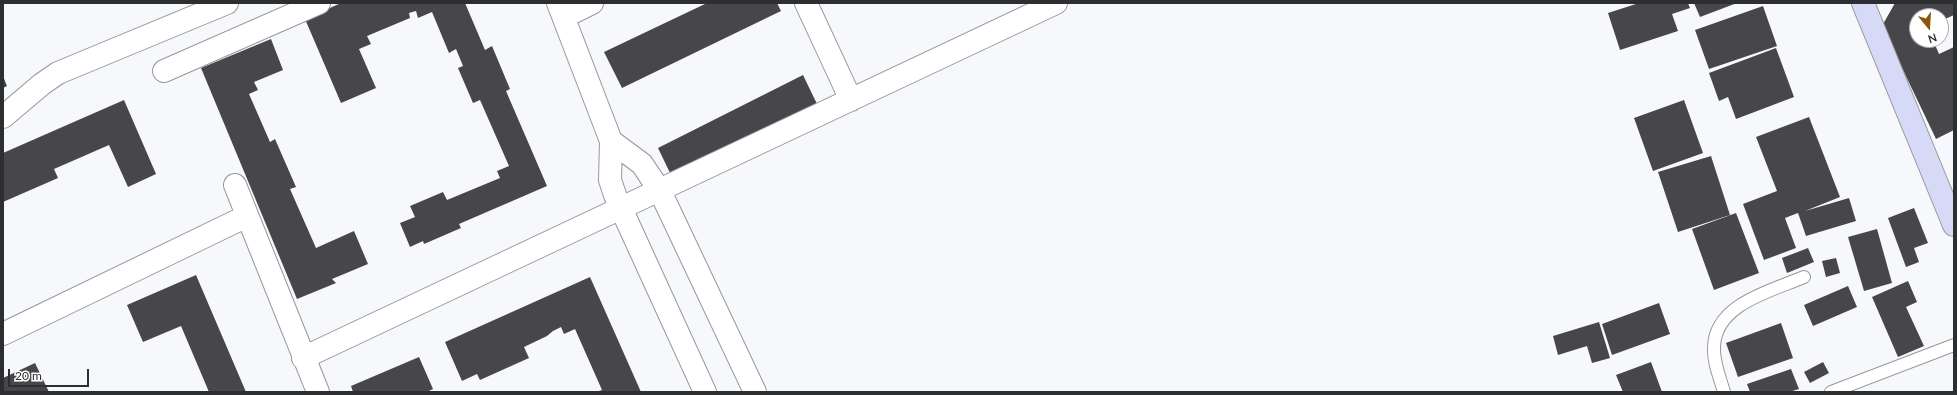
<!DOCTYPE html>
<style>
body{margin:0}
#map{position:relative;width:1957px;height:395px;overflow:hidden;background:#f7f8fc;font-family:Lato,sans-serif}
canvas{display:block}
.frame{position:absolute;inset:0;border:4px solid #2d2e2f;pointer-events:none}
.north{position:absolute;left:1909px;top:8px;width:40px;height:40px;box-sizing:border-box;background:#fff;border:1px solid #ababac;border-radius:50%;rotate:162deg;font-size:11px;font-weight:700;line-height:16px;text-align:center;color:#2d2e2f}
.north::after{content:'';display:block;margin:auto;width:14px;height:18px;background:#8c5608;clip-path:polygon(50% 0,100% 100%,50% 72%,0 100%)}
.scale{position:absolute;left:8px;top:369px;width:81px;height:18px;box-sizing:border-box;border:2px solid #2d2e2f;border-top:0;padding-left:5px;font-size:12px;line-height:14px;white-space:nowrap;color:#2d2e2f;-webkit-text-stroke:3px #fff;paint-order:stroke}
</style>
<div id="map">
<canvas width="1957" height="395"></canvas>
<div class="frame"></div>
<div class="north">N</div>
<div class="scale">20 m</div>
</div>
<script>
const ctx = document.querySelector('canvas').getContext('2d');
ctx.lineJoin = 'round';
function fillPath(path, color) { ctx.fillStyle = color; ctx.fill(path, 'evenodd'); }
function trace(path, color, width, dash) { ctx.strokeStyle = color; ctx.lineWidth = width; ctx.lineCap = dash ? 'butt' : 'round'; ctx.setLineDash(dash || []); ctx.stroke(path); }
fillPath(new Path2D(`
 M341 3H465L485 50 492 46 510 89 506 91 547 186 459 224 461 228 424 244 423 241 410 247 400 223 415 217 410 206 443 192 447 200 500 178 497 171 509 166 480 100 473 103 458 68 463 66 456 49 449 53 432 12 418 18 416 11 409 13 410 18 367 36 371 44 359 49 376 88 341 103 305 19Z
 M707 3H777L781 11 622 88 604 52Z
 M1639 3H1688L1690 8 1672 14 1678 31 1620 50 1608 13Z
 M1694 3H1737L1700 17Z
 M1895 3H1954V15L1943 20 1948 32 1941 35V16H1917V40H1933L1939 54 1954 47V130L1936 139 1882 26Z
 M1763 6 1777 46 1709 69 1695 30Z
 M271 39 283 70 254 82 258 90 249 94 270 142 275 139 296 187 290 189 316 248 354 231 368 264 332 279 336 283 297 299 201 68Z
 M1776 48 1794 97 1736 119 1728 97 1719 101 1709 73Z
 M803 75 817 104 672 177 658 148Z
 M3 76 7 86 3 88Z
 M124 100 156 174 128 187 109 145 54 169 58 178 3 202V153Z
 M1684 100 1703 153 1653 171 1634 118Z
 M1809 117 1840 197 1805 211 1849 198 1856 221 1806 236 1798 213 1785 218 1796 248 1764 260 1743 204 1777 191 1756 137Z
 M1711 156 1730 215 1678 232 1658 172Z
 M1914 208 1928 243 1914 248 1919 262 1906 267 1888 218Z
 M1736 213 1759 273 1714 290 1692 229Z
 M1877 229 1892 283 1864 291 1848 237Z
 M1808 248 1814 262 1787 273 1782 258Z
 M1836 258 1840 273 1826 277 1822 261Z
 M196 275 246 392H209L181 326 143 342 127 305Z
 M590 277 641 392H596L602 390 575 329 564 334 561 327 553 331 547 336 524 347 529 358 480 380 477 374 462 381 445 342Z
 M1908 281 1917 302 1906 307 1924 346 1898 357 1872 297Z
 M1848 286 1857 307 1813 326 1804 305Z
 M1659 303 1670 334 1612 355 1602 324Z
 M1599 322 1610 358 1592 363 1587 346 1558 355 1553 336Z
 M1781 323 1793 358 1738 377 1726 343Z
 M419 357 433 389 427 392H353L351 386Z
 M1651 362 1662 392H1623L1616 375Z
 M1823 362 1829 373 1810 383 1804 372Z
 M35 363 49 392H3V378Z
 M1791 369 1799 389 1789 392H1750L1747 384Z`), '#47474b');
const lane = new Path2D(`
 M1724 392C1720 378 1713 362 1714 347 1715 304 1771 291 1804 277
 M1831 392 1954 345`);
const street = new Path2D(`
 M558 3 611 141 610 180 615 195 705 392
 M806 3 851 100
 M564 17 592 3
 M164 71 319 3
 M3 117 42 84 58 73 227 3
 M611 141 642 164 660 191 755 392
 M235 185 318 392
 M3 334 247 216
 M303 358 1056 3`);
const secondary = new Path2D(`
 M1863 3 1954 225`);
trace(lane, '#97989c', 14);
trace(street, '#97989c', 24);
trace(secondary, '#97989c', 24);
trace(lane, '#fff', 12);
trace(street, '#fff', 22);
trace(secondary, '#d7daf7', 22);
</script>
